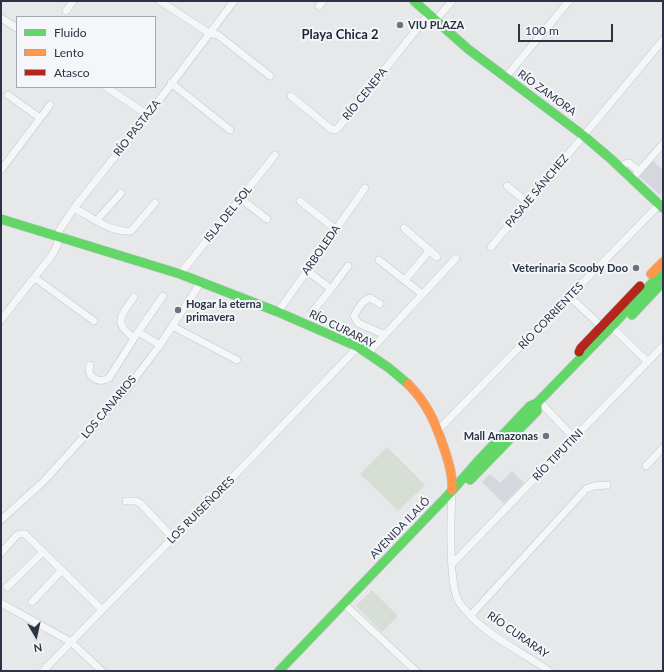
<!DOCTYPE html>
<meta charset="utf-8">
<style>
body{margin:0}
#map{position:relative;width:664px;height:672px;overflow:hidden;background:#e6e8ea;font-family:Lato,sans-serif}
canvas{display:block}
.frame{position:absolute;inset:0;border:2px solid #2b3445;pointer-events:none}
.legend{position:absolute;left:16px;top:16px;width:140px;height:72px;box-sizing:border-box;background:#f4f6f9;border:1px solid #a4a8b1;margin:0;padding:5px 7px;list-style:none;font-size:12px;color:#2b3445}
.legend li{display:flex;align-items:center;gap:8px;height:20px}
.legend b{width:20px;border:1px solid #a4a8b1}
.north{position:absolute;left:16px;top:616px;width:40px;height:40px;-webkit-text-stroke:3px #f4f6f9;paint-order:stroke;rotate:171deg;font-size:11px;font-weight:700;line-height:16px;text-align:center;color:#2b3445}
.north::after{content:'';display:block;margin:auto;width:14px;height:18px;background:#2b3445;clip-path:polygon(50% 0,100% 100%,50% 72%,0 100%)}
.scale{position:absolute;left:518px;top:24px;width:95px;height:18px;box-sizing:border-box;border:2px solid #2b3445;border-top:0;padding-left:5px;font-size:12px;line-height:14px;white-space:nowrap;color:#2b3445;-webkit-text-stroke:3px #f4f6f9;paint-order:stroke}
</style>
<div id="map">
<canvas width="664" height="672"></canvas>
<div class="frame"></div>
<ul class="legend">
<li><b style="height:5px;background:#63d668"></b>Fluido</li>
<li><b style="height:5px;background:#ff974d"></b>Lento</li>
<li><b style="height:5px;background:#b3261e"></b>Atasco</li>
</ul>
<div class="north">N</div>
<div class="scale">100 m</div>
</div>
<script>
const ctx = document.querySelector('canvas').getContext('2d');
ctx.lineJoin = 'round';
function fillPath(path, color) { ctx.fillStyle = color; ctx.fill(path, 'evenodd'); }
function trace(path, color, width, dash) { ctx.strokeStyle = color; ctx.lineWidth = width; ctx.lineCap = dash ? 'butt' : 'round'; ctx.setLineDash(dash || []); ctx.stroke(path); }
function label(font, color, halo, rows, align = 'center') {
  ctx.font = font + ' Lato,sans-serif'; ctx.lineWidth = 4; ctx.setLineDash([]); ctx.textBaseline = 'middle'; ctx.strokeStyle = halo; ctx.fillStyle = color; for (const [text, x, y, turn = 0] of rows) {
    ctx.save(); ctx.translate(x, y); ctx.rotate((+turn || 0) * Math.PI / 180); ctx.textAlign = isNaN(turn) ? turn : align; if (halo) ctx.strokeText(text, 0, 0); ctx.fillText(text, 0, 0); ctx.restore();
  }
}
fillPath(new Path2D(`
 M652 160 663 170V191L660 195 639 176Z
 M512 471 524 483 504 504 482 482 490 474 500 483Z`), '#d4d7dd');
fillPath(new Path2D(`
 M387 447 425 485 398 511 360 474Z
 M372 590 398 616 382 632 356 606Z`), '#d6ded6');
const street = new Path2D(`
 M160 1 209 33 218 35 270 76
 M319 6 323 1
 M66 11 73 1
 M1 18 17 28
 M435 21 452 1
 M505 78 569 1
 M171 83 230 130
 M106 87 148 115
 M8 95 40 118
 M291 96 331 129 335 130 338 128 428 15
 M621 168 625 164 629 163 639 171
 M1 170 50 105
 M632 179 662 145
 M507 186 528 203
 M240 198 267 219
 M300 201 335 229
 M74 208C92 217 110 233 131 231L155 203
 M97 220 121 193
 M404 228 437 257
 M491 247 663 40
 M379 260 422 294
 M306 270 331 289 348 266
 M180 274 275 155
 M35 278 94 321
 M405 280 430 250
 M569 296 601 326
 M380 304 370 298C362 300 358 309 354 316L358 323 385 335
 M313 311 331 289
 M278 312 365 188
 M1 320 52 255 57 246 59 231 74 208 148 115 234 1
 M172 326 237 360
 M616 331 648 362
 M138 332 163 296
 M134 338C112 322 121 316 134 297
 M368 353 456 258
 M90 365C86 376 98 385 109 378L138 332 160 345
 M539 401 574 438
 M438 430 663 201
 M646 466 663 448
 M452 490C451 513 448 585 459 602 480 633 520 650 549 671
 M126 501H136L141 504 173 538
 M1 520 44 481 126 390 160 345 201 282
 M1 553 17 535 20 534H25L102 610
 M452 564 663 346
 M7 587 43 552
 M32 602 62 570
 M1 603 71 642 102 671
 M344 604 416 671
 M471 615 586 489 594 486 607 485
 M43 671 102 610 231 479 358 347`);
const fast = new Path2D(`
 M414 1 468 49 584 136 611 159 663 208
 M1 219 180 274 278 312 358 347 389 368 408 384
 M632 315 663 282
 M470 480 537 411V403
 M279 671 450 493 478 461 530 406 537 403 612 326 663 271`);
const slow = new Path2D(`
 M651 274 663 262
 M408 384C428 404 436 424 445 451 449 464 453 476 452 490`);
const jam = new Path2D(`
 M579 352 581 348 640 286`);
trace(street, '#c4c6c8', 8);
trace(fast, '#c4c6c8', 10);
trace(slow, '#c4c6c8', 10);
trace(jam, '#c4c6c8', 10);
trace(street, '#f5f6f7', 7);
trace(fast, '#63d668', 9);
trace(slow, '#ff974d', 9);
trace(jam, '#b3261e', 9);
for (const [x, y, r, color] of [
 [400,25,4,"#6c737f"],
 [636,268,4,"#6c737f"],
 [178,310,4,"#6c737f"],
 [546,436,4,"#6c737f"]
]) { const dot = new Path2D(); dot.arc(x, y, r, 0, 2 * Math.PI); ctx.fillStyle = color; ctx.fill(dot); trace(dot, '#f4f6f9', 1.5); }
label('bold 11px', '#2b3445', '#f4f6f9', [
 ["VIU PLAZA",408,25],
 ["Veterinaria Scooby Doo",628,268,"right"],
 ["Hogar la eterna",186,304],
 ["primavera",186,317],
 ["Mall Amazonas",538,436,"right"]
], 'left');
label('11px', '#2b3445', '#f4f6f9', [
 ["RÍO ZAMORA",547,93,36],
 ["RÍO CENEPA",365,94,-51],
 ["RÍO PASTAZA",137,128,-52],
 ["PASAJE SÁNCHEZ",537,191,-50],
 ["ISLA DEL SOL",228,214,-51],
 ["ARBOLEDA",321,250,-55],
 ["RÍO CORRIENTES",551,316,-46],
 ["RÍO CURARAY",342,329,26],
 ["LOS CANARIOS",109,407,-50],
 ["RÍO TIPUTINI",558,455,-46],
 ["LOS RUISEÑORES",201,510,-45],
 ["AVENIDA ILALÓ",400,528,-46],
 ["RÍO CURARAY",518,635,35]
]);
label('bold 13px', '#1d2536', '#f4f6f9', [
 ["Playa Chica 2",340,35]
]);
</script>
